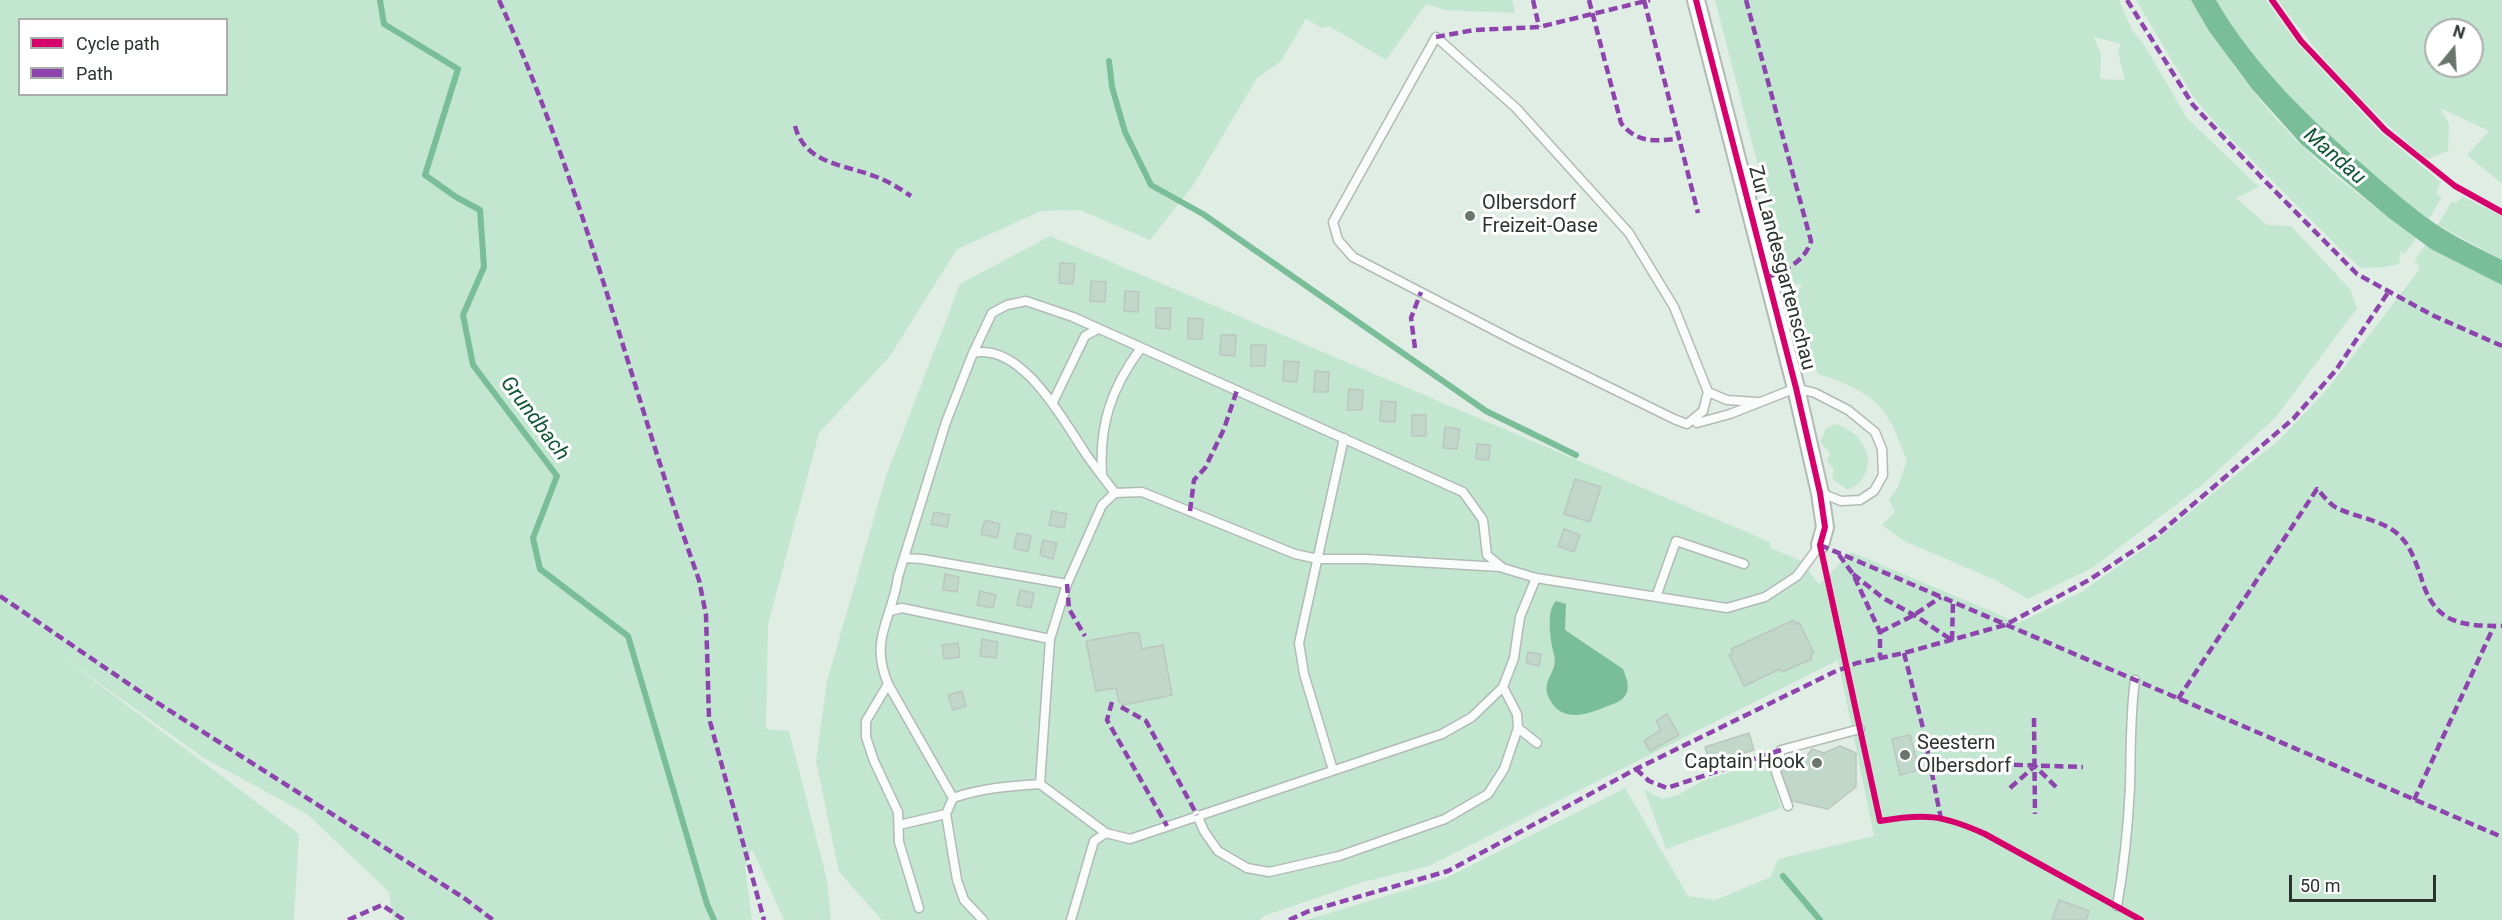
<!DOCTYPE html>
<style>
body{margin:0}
#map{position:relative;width:2502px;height:920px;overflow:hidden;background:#e0ede4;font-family:Roboto,sans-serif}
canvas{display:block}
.legend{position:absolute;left:18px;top:18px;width:210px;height:78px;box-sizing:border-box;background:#fff;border:2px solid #aaaeab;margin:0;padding:8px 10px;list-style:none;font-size:18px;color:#2b342e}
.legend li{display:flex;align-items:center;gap:12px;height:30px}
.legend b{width:30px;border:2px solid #aaaeab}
.north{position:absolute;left:2424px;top:18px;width:60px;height:60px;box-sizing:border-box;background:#fff;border:2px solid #aaaeab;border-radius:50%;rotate:18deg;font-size:16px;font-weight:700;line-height:24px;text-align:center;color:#2b342e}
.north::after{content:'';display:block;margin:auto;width:21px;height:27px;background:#6a756e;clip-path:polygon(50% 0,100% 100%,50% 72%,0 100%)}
.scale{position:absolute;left:2289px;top:875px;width:147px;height:27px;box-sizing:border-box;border:3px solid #2b342e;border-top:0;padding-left:8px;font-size:18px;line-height:21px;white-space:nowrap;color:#2b342e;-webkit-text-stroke:4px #fff;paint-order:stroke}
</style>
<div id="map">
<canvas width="2502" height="920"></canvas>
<ul class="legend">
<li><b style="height:8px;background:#d6006c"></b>Cycle path</li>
<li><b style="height:8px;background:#8e44ad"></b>Path</li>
</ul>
<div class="north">N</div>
<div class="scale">50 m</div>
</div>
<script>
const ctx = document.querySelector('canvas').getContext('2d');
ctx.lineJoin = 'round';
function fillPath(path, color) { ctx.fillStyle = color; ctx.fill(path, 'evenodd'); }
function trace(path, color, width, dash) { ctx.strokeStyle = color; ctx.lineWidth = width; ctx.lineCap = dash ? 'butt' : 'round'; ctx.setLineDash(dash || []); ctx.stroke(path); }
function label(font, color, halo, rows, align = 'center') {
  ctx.font = font + ' Roboto,sans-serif'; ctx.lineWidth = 6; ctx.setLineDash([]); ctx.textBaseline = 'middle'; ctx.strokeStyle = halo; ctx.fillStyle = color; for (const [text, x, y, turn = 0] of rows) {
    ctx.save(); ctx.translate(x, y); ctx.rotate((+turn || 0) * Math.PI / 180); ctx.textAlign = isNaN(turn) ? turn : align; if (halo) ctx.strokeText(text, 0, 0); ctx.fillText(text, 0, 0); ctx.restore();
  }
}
fillPath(new Path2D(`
 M0 0H1512L1515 13 1445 10 1426 4 1386 60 1329 26 1322 28 1306 19 1281 61 1257 78 1194 184 1150 240 1080 210 1041 211 957 249 890 356 819 433 768 624 766 729 789 731 827 880 831 920H784L752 849 745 866 752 920H393L389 892 307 814 204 758 57 653 299 834 294 920H0ZM20 20H226V94H20Z
 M1715 0H2119L2132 30 2143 43 2187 118 2259 187 2236 198 2267 225 2291 226 2350 289 2357 308 2276 417 2202 485 2092 568 2028 599 1995 580 1902 540 1882 525 1895 512 1889 500 1898 487 1907 461C1900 444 1893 421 1880 407 1866 391 1838 380 1818 374L1804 347 1790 300 1803 284 1785 285 1779 247ZM2094 37 2121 44 2118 52 2125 80 2100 79 2101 55Z
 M2136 0H2191C2222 52 2259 104 2302 146 2337 179 2377 209 2416 238L2404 255 2401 251 2399 264 2384 267 2361 268 2341 250 2221 129 2194 98Z
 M2216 0H2266L2296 42 2379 131 2441 182 2436 194 2442 197 2429 219C2353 164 2263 82 2216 0Z
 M2278 0H2502V184L2467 155 2489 131 2440 108 2449 124 2448 151 2427 159C2370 112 2321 60 2278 0ZM2436 30H2472V66H2436Z
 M2463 197 2502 216V260L2438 225 2452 201 2456 203Z
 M1050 236 1770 542V548L1802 561 1819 585 1851 552 2019 623 2081 592 2148 546 2279 440 2325 392 2416 274 2420 266 2414 262 2425 245 2502 285V920H1306L1446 878 1625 788 1688 896 1715 900 1771 877 1778 859 1874 836 1838 660 1429 866 1363 882 1264 916 1260 920H882L839 872 816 761 827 681 886 476 960 284Z
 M1835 424C1857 429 1878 455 1863 478 1860 483 1853 487 1848 490L1832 479 1834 469 1827 462 1830 453 1820 442 1826 429Z
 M1768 760 1781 808 1666 849 1644 789 1662 799 1678 795 1702 781Z`), '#c3e6d1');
fillPath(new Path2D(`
 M2191 0H2216C2254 66 2312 121 2369 170 2393 191 2418 213 2445 230 2463 241 2483 250 2502 260V285L2431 249 2389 218 2302 145 2252 89 2209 31Z
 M1556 601 1566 604 1565 630 1623 669C1626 677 1631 688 1625 696 1620 703 1612 704 1605 707 1586 715 1561 723 1549 698 1540 680 1559 672 1554 655 1551 642 1545 612 1556 601Z`), '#79bd99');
trace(new Path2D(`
 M380 0 384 24 458 69 425 175 456 197 480 210 484 267 463 315 473 365 557 476 533 538 540 569 628 636 707 904 714 920
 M1109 61 1112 87 1125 132 1151 185 1203 214 1486 411 1576 455
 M1783 876 1820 920`), '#79bd99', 6);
const building = new Path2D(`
 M1060 263 1075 264 1073 284 1059 283Z
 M1091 281 1106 282 1105 302 1090 301Z
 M1125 291 1139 292 1138 312 1124 311Z
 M1156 308H1171L1170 329 1156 328Z
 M1188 318 1203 319 1202 339H1188Z
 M1221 335H1236L1235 356 1220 355Z
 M1251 345H1266L1265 366H1251Z
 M1284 361 1299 362 1297 382 1283 381Z
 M1315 371 1329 372 1328 392H1314Z
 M1349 389 1363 390 1362 410H1347Z
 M1381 401 1396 402 1395 422 1380 421Z
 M1412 415H1426V436H1412Z
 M1445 427 1460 429 1457 449 1443 448Z
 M1477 444 1490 445 1489 460 1476 459Z
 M1575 479 1601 487 1590 522 1564 514Z
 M1052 511 1067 514 1064 528 1049 525Z
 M934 512 950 515 947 527 931 524Z
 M985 520 1000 524 997 538 981 534Z
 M1564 529 1580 535 1574 552 1558 546Z
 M1017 533 1031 536 1028 552 1014 548Z
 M1043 540 1057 543 1053 559 1040 555Z
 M945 574 959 577 957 592 943 590Z
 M1020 590 1034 593 1031 608 1017 605Z
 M980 591 996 595 993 608 977 605Z
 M1794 620 1795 624 1799 622 1814 653 1810 655 1812 659 1782 672 1780 669 1744 686 1729 655 1733 653 1731 649Z
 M1136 632 1139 634 1142 649 1163 645 1172 695 1123 705 1119 702 1116 688 1096 691 1086 641Z
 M982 639 998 642 996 658 980 656Z
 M958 643 960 657 944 659 942 645Z
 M1528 652 1541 654 1539 666 1526 663Z
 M962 691 966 706 953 710 948 695Z
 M1667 714 1679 735 1650 751 1644 741 1661 730 1656 721Z
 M1749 733 1754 750 1710 764 1705 747Z
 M1910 735 1919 770 1900 775 1892 739Z
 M1840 746 1856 753V787L1828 809 1792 801 1781 773 1788 759 1805 758 1812 749 1824 753Z
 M2059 900 2089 911 2086 920H2052Z`);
fillPath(building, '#c0d7ca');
trace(building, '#bcc6c0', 1.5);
const lane = new Path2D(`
 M1436 37 1516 108 1629 233 1674 307 1708 392 1703 411 1687 424 1674 419 1515 341 1353 257 1338 240 1333 222Z
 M973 353C1020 342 1061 416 1082 448 1092 464 1104 478 1115 493
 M1708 392 1727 400 1757 402
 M1053 402 1085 336 1098 329
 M1697 423 1730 414 1796 388 1815 393 1848 410 1875 432 1882 449 1883 475 1874 491 1860 500 1841 501 1821 493
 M1102 475C1099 425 1111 388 1141 348
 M904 558 922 559 1067 584
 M1656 597 1676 541 1744 564
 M890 611 902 608 1050 639
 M888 684 866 721V737L874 761 898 812 899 842 919 908
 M1518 728 1537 743
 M1333 770 1304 674 1299 643 1344 438
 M1040 784 1050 639 1067 584 1102 505 1115 493 1142 492 1295 554 1318 559H1366L1500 567
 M953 798 888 684C869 638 892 620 898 577L946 422 973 353 992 313 1007 305 1026 301 1073 317 1463 492 1483 520 1487 555 1503 568 1536 578 1727 608 1765 597 1797 576 1820 545
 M1788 806 1776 772 1781 750 1860 729
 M1197 815 1204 831 1218 851 1247 868 1269 872 1339 856 1445 819 1488 794 1504 769 1518 728 1517 714 1503 687
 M899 825 946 814
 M2117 906C2124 867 2128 827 2130 787 2131 751 2130 715 2135 680
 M983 920 964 900 957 880 946 814 953 798C982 788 1010 786 1040 784L1106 833 1130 839 1442 734 1472 717 1503 687 1514 658 1520 617 1536 578
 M1071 920 1094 841 1106 833`);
const street = new Path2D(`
 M1696 0 1796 388 1820 493 1825 527 1820 545`);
trace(lane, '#b1bbb5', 11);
trace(street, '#b1bbb5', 20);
trace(lane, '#fafcfb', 8);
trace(street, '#fafcfb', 16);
trace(new Path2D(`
 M499 0C584 186 630 387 699 580L706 615 709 718 764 920
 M1533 0 1539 27
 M1589 0 1621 123C1636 143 1657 142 1680 138
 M1644 0 1698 213
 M1746 0 1811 241C1804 263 1786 269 1766 278
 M2127 0 2193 105 2264 180 2357 274 2432 315 2502 346
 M1436 37 1474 30 1539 27 1650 0
 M795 126C805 164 843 164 874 176 888 181 899 188 911 196
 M1415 348 1411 318 1421 292
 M1190 511 1194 480 1205 468 1224 429 1237 390
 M1820 545 2502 837
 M1839 555 1853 574 1880 632V658
 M1853 574 1883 598 1914 615 1952 640
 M1067 584 1069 609 1085 636
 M0 596 142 693 464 898 493 920
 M1880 632 1914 615 1941 597
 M1952 640 1953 602
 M1904 653 1923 728 1941 819H1944
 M2178 699 2317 489C2323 495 2330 505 2337 508 2357 518 2384 520 2400 536 2411 547 2416 563 2421 577 2434 623 2459 626 2502 626
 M1112 702 1107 720 1167 826
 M1121 707 1146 721 1197 815
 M2034 718 2035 814
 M1987 764 2083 767
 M1636 769 1649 781 1667 788 1781 750
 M2010 788 2035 766 2059 790
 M2414 800 2494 626
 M348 920 382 905 404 920
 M1289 920 1309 911 1448 871 1636 769 1834 672 1857 663 1904 653 2005 625 2089 580 2156 536 2293 419 2336 370 2389 291`), '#8e44ad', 4.5, [9, 4.5]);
trace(new Path2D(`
 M1696 0 1796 388 1820 493 1825 527 1820 545 1880 821C1925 813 1943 815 1985 834L2141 920
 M2272 0 2301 41 2385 130 2455 186 2502 212`), '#d6006c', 6);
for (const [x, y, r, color] of [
 [1470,216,6,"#6a756e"],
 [1905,755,6,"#6a756e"],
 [1817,763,6,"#6a756e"]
]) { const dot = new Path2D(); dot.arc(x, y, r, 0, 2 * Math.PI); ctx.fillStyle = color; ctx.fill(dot); trace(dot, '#fff', 2); }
label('20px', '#2b342e', '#fff', [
 ["Olbersdorf",1482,204],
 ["Freizeit-Oase",1482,227],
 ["Seestern",1917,744],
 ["Olbersdorf",1917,767],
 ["Captain Hook",1805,763,"right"]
], 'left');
label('20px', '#2b342e', '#fff', [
 ["Zur Landesgartenschau",1781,268,75]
]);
label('italic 21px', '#115737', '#fff', [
 ["Mandau",2334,157,41],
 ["Grundbach",534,419,53]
]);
</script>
